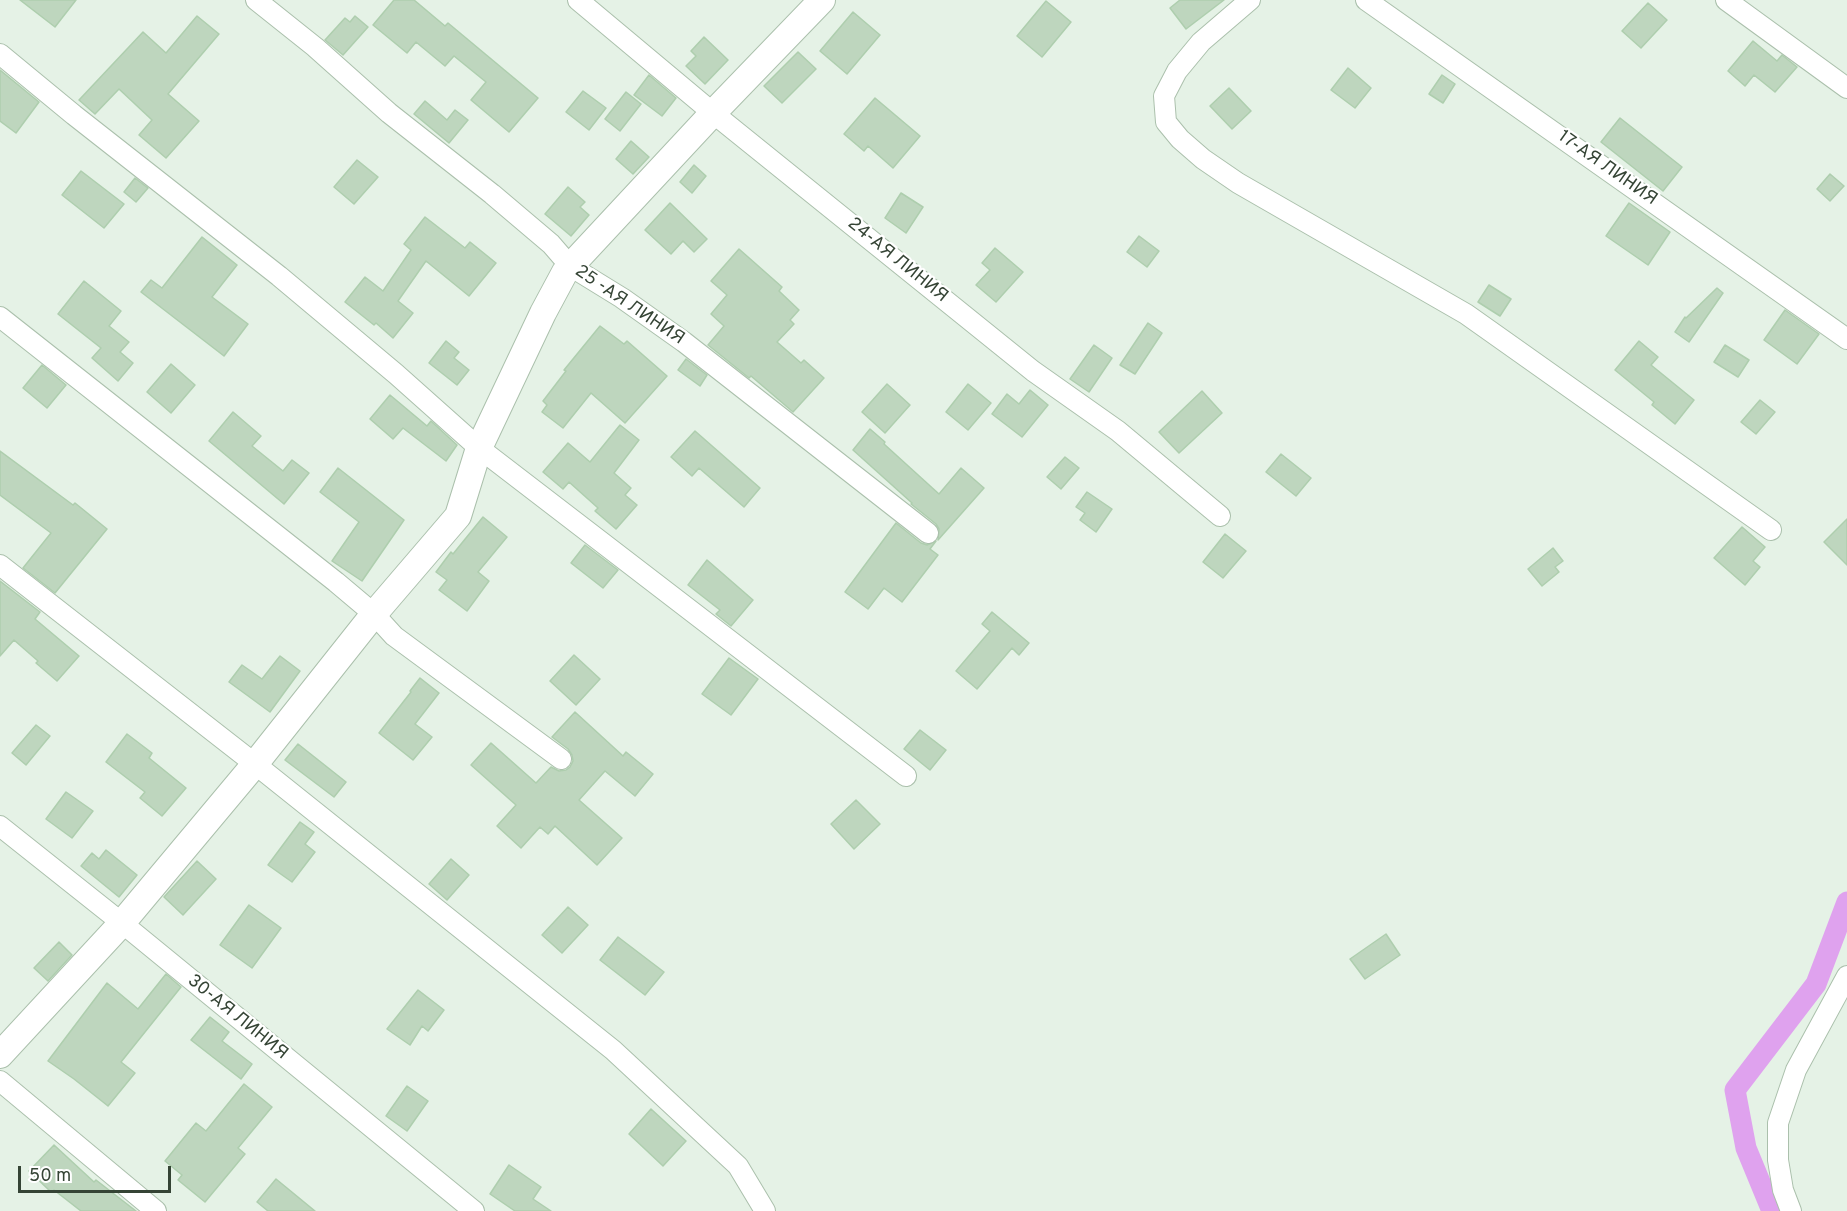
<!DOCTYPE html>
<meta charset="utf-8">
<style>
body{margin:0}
#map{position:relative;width:1847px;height:1211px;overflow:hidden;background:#e5f2e6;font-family:Overpass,sans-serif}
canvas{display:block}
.scale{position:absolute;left:18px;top:1166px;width:153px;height:27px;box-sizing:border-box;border:3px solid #354435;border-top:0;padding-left:8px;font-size:18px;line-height:21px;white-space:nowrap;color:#354435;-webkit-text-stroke:4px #fff;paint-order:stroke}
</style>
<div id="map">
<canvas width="1847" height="1211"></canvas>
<div class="scale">50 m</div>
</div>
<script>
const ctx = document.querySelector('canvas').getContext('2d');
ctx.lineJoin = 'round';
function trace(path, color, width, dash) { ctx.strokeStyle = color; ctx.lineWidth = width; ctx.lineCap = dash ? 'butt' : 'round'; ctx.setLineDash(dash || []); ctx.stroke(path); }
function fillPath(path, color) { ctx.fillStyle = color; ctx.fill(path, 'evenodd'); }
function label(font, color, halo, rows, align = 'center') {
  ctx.font = font + ' Overpass,sans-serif'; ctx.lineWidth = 4.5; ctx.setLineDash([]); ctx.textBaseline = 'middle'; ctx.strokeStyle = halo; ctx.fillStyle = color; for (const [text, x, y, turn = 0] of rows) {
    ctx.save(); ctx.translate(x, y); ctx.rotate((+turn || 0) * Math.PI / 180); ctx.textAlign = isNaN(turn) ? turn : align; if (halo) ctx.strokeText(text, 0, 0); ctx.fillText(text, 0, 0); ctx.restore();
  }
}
trace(new Path2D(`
 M1772 1211 1746 1148 1735 1090 1816 984 1847 902`), '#dfa2ee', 21);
const building = new Path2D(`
 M20 0H76L55 27Z
 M394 0H414L445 26 448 23 538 98 509 132 471 100 486 82 454 56 445 66 416 42 407 53 373 25Z
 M1180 0H1224L1186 29 1170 8Z
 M1046 1 1071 22 1042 57 1017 36Z
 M1648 3 1667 20 1641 48 1622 31Z
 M853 12 880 35 847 74 820 51Z
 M197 16 219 34 168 94 199 121 166 158 139 135 152 120 119 89 95 114 79 100 143 32 166 53Z
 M355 16 368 27 343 55 325 40 345 18 350 22Z
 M704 37 728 60 705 84 686 66 696 56 691 51Z
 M1753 41 1777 61 1782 55 1797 67 1775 92 1754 75 1745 86 1728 71Z
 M798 52 816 69 782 103 764 86Z
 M1348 68 1371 88 1355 108 1331 90Z
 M0 70 39 102 16 133 0 121Z
 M649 75 676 98 662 116 634 95Z
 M1442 75 1455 84 1443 103 1429 94Z
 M1229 88 1251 111 1232 129 1210 106Z
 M583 91 606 108 589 130 566 112Z
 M626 92 641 104 620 131 605 119Z
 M875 98 920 136 893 168 868 146 864 151 844 134Z
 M425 101 447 120 455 110 468 120 449 143 414 114Z
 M1620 118 1682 167 1663 191 1601 142Z
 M631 141 649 157 633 174 616 159Z
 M357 160 378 177 354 204 334 187Z
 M694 165 706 176 692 193 680 182Z
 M81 171 124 204 104 228 62 195Z
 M1830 174 1844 186 1830 201 1817 189Z
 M135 178 148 188 136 202 124 192Z
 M568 187 585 202 580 207 589 215 571 236 545 214Z
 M901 193 923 207 906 233 885 218Z
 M670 203 707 239 694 252 683 241 671 254 645 230Z
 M1629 203 1670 232 1648 265 1606 236Z
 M425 217 465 248 470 242 496 263 469 296 426 261 398 301 413 313 393 338 376 323 374 325 345 302 365 277 383 291 411 250 404 244Z
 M1139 236 1159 251 1147 267 1127 252Z
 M202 237 237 265 212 297 248 324 224 356 141 292 151 280 162 288Z
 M995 248 1023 272 996 302 976 285 990 270 982 263Z
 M739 249 782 287 779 291 799 310 790 320 794 324 777 342 801 363 804 360 824 378 793 412 751 376 749 378 708 345 724 326 711 314 727 295 711 281Z
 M84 281 121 311 109 326 129 342 120 352 133 363 118 381 92 358 101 348 58 314Z
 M1489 285 1511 299 1500 316 1478 302Z
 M1717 288 1723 293 1689 342 1675 332 1685 317 1686 318Z
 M1785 310 1819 334 1797 364 1764 340Z
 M1148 323 1162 333 1135 374 1120 365Z
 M600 326 624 344 627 341 667 376 625 423 591 393 563 428 542 412 547 405 543 401 566 371 564 370Z
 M446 341 459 352 454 358 469 370 457 385 429 363Z
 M1639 341 1658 357 1651 365 1694 400 1675 424 1652 405 1654 402 1615 370Z
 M1094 345 1112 358 1089 392 1070 379Z
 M1725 345 1749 360 1738 377 1714 362Z
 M686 359 707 375 700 386 678 370Z
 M171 364 195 385 171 413 147 392Z
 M42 365 66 385 47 408 23 388Z
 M887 384 910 405 885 433 862 412Z
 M968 384 991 403 968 430 946 412Z
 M1030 390 1048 405 1022 437 992 414 1007 394 1019 404Z
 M1202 391 1222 413 1179 453 1159 432Z
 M390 395 427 426 431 421 457 445 446 461 403 428 393 439 370 419Z
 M1760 400 1775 412 1756 434 1741 422Z
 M233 412 261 436 252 446 283 471 292 460 309 473 284 504 209 441Z
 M620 425 639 440 614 473 631 488 625 495 637 505 616 529 595 511 598 508 569 482 563 489 543 472 568 443 590 462Z
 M870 429 885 442 884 444 939 494 961 468 984 488 938 540 939 529 936 524 911 504 912 503 853 450Z
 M695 431 760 488 744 507 699 468 692 476 671 457Z
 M0 451 73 505 75 503 107 529 55 593 23 568 51 533 0 495Z
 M1281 454 1311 478 1296 496 1266 472Z
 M1065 457 1079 468 1061 489 1047 477Z
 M338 468 404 520 362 581 332 561 359 522 320 492Z
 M1087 492 1112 509 1096 532 1080 520 1085 513 1076 507Z
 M483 517 507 537 478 572 489 581 467 611 439 590 447 580 436 572 451 552 453 554Z
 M1847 519V565L1824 542Z
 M896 523 921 543 927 545 936 541 930 549 938 555 902 602 884 588 868 609 845 592Z
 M1742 527 1765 547 1753 561 1760 567 1745 585 1714 558Z
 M1225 534 1246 551 1223 578 1203 562Z
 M585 545 618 570 603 588 571 563Z
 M1553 548 1563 561 1555 567 1559 572 1542 586 1528 569Z
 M707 560 753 600 731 626 716 614 720 610 688 585Z
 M0 581 40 612 35 619 79 656 57 681 36 663 38 661 14 640 0 656Z
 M992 612 1029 643 1019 655 1012 648 977 689 956 671 990 631 982 624Z
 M574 655 600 679 576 705 550 681Z
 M280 656 300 671 270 712 229 682 242 665 262 679Z
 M729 658 758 679 731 715 702 694Z
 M420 678 439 693 415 724 432 737 413 760 379 733 411 692 410 691Z
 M575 712 623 756 626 752 653 774 635 796 605 771 579 800 622 838 597 865 555 826 548 834 540 827 521 848 497 826 516 805 471 765 491 743 536 783 551 767 559 771 566 770 570 767 573 761 572 755 568 749 552 737Z
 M36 725 50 736 26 765 12 753Z
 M920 730 946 750 930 770 904 749Z
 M127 734 152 753 149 758 186 788 162 816 140 798 145 792 106 762Z
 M298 744 346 782 334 797 285 760Z
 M66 792 93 811 72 838 46 819Z
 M856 800 880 824 854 849 831 824Z
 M300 822 314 832 305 844 315 852 292 882 268 865Z
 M106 850 137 875 119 897 81 866 92 853 99 859Z
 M451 859 469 875 447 900 429 884Z
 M197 861 216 879 183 915 164 897Z
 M249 905 281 928 252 968 220 945Z
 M568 907 588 925 562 953 542 935Z
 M1386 934 1400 955 1365 979 1350 959Z
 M618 937 664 972 645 995 600 960Z
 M59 942 72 955 48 981 34 968Z
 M166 974 181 987 121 1062 135 1073 108 1106 74 1079 48 1061 107 983 138 1009Z
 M418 990 444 1010 428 1031 422 1026 410 1045 387 1029Z
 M210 1017 229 1032 222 1041 252 1064 241 1079 191 1040Z
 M244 1084 272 1107 238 1148 245 1154 205 1202 178 1180 182 1175 165 1161 196 1123 206 1131Z
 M407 1086 428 1101 407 1131 386 1116Z
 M651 1109 686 1141 663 1166 629 1134Z
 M54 1145 94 1182 96 1180 136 1211H81L54 1190 51 1192 29 1171Z
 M509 1165 541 1187 533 1199 551 1211H515L490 1194Z
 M276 1179 315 1211H268L257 1202Z`);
fillPath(building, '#bed6be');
trace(building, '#aeceae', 1.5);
const minor = new Path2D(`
 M256 0 315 47 389 113 492 194 551 244 570 266 622 298 684 342 928 533
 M578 0 713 113 1033 371 1118 431 1220 516
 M1250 0 1201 42 1177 71 1164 96 1166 122 1180 139 1203 159 1238 183 1466 314 1771 530
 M1366 0 1847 339
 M1726 0 1847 88
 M0 54 74 115 279 276 396 374 479 448 906 776
 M0 317 336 582 374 614 394 636 561 759
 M0 565 255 764 613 1050 738 1166 765 1211
 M0 826 122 923 474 1211
 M0 1081 156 1211
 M1791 1211 1783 1190 1778 1160V1123L1796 1070 1847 976`);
const tertiary = new Path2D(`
 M0 1055 122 923 255 764 374 614 458 516 479 448 543 313 565 272 713 113 822 0`);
trace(minor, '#abc0ac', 22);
trace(tertiary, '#abc0ac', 28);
trace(minor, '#fff', 20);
trace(tertiary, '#fff', 26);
label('18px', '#354435', '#fff', [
 ["17-АЯ ЛИНИЯ",1607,169,35],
 ["24-АЯ ЛИНИЯ",897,261,39],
 ["25 -АЯ ЛИНИЯ",629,306,34],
 ["30-АЯ ЛИНИЯ",237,1018,39]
]);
</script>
